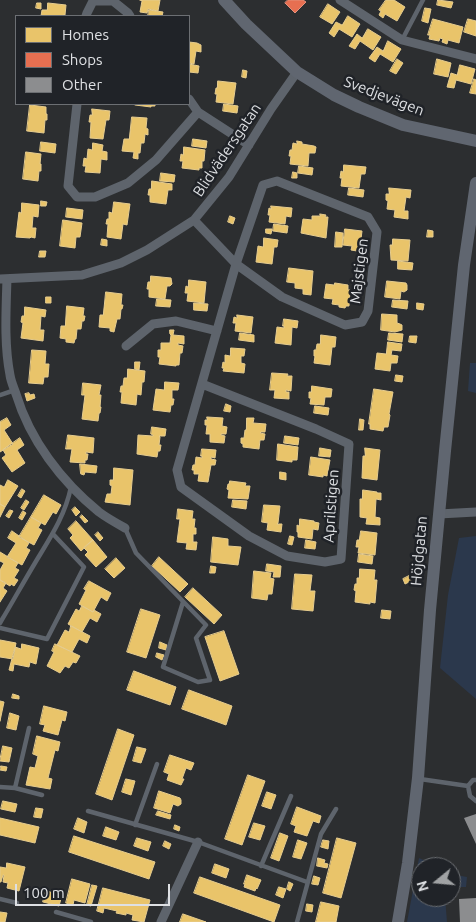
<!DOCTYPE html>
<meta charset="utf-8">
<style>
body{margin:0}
#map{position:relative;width:476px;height:922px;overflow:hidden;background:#2c2e30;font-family:Ubuntu,sans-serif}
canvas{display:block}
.legend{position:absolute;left:15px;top:15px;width:175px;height:90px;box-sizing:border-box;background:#202328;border:1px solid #6c6f73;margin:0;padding:6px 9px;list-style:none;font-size:15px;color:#dee0e3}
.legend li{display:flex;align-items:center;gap:10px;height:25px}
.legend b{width:25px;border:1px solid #6c6f73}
.north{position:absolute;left:411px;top:857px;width:50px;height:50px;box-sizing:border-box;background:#202328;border:1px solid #6c6f73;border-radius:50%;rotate:253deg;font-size:14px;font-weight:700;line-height:20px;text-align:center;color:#dee0e3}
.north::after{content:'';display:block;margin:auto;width:18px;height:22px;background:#a0a2a4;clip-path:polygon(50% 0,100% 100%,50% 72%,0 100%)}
.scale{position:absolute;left:15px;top:884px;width:155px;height:22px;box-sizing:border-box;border:2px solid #dee0e3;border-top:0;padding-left:6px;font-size:15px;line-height:18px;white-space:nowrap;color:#dee0e3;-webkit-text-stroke:4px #202328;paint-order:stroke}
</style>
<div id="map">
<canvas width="476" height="922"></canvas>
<ul class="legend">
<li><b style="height:14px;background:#e9c46a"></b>Homes</li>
<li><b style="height:14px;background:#e76f51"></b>Shops</li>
<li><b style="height:14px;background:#8c8d8f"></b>Other</li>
</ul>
<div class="north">N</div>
<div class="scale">100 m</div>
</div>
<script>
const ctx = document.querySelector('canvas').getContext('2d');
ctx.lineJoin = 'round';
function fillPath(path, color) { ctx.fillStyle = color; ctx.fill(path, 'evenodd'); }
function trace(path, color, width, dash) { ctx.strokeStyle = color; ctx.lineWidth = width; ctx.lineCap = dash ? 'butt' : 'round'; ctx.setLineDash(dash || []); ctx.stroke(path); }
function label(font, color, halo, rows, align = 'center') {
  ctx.font = font + ' Ubuntu,sans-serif'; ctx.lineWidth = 5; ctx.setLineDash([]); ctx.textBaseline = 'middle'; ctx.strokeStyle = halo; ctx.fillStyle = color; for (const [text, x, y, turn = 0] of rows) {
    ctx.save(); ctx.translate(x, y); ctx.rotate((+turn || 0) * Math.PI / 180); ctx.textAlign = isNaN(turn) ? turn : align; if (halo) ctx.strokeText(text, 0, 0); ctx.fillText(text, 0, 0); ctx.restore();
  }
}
fillPath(new Path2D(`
 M470 363H476V393L468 391Z
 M476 536V699L440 668 448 595 459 538Z
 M419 858 438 867H421V897H445L447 922H407Z
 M451 874 467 877 466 887H451Z`), '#2b384c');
const homes = new Path2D(`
 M140 0H160L158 11 148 9 147 13 140 12 142 1Z
 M386 0H394L405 7 397 21 385 14 383 18 379 15 381 11 379 10Z
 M438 0 453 2 451 8 437 5Z
 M37 3H41V9L36 8Z
 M48 3 66 5 65 15H63V16H41L42 10H47Z
 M328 4 340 12 332 24 320 17Z
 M425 8 431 9 428 23 422 21Z
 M149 10 163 12 162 16H148Z
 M348 16 360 24 352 37 339 29 334 37 329 33 336 22 342 25Z
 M433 19 463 27 459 43 448 40 447 44 442 42 443 39 440 38 439 41 429 39 430 35H428Z
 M468 19 476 21V36L464 32Z
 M368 29 381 37 373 50 360 41 355 49 349 46 357 34 362 38Z
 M388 41 401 49 393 62 380 54 375 62 369 58 377 47 383 51Z
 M189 42 197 43 201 45V52L196 51 194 64 189 63Z
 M397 59 403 63 396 74 390 71Z
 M437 59 451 63 448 77 434 74Z
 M189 64 199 66 198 73 189 72Z
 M460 65 475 69 471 84 456 80 454 88 447 87 451 73 457 75Z
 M243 70 247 71 246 78 242 77Z
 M474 79 476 80V94L470 93Z
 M218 81 236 83 233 104 216 102 217 94H215L216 88H217Z
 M135 104H155V106H151V107L135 105Z
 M224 104 238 106 237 113 223 111Z
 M30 105 46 107V114H47V120H45L44 133 27 131Z
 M92 109 110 111 109 120H106L103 139 90 138 91 122H89L90 115H92Z
 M132 117 147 118 146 128 148 129V135L145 134 144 143H141L140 153H138V159L133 158 134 152 122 151 124 139H129Z
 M193 139 207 141 206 148 192 146Z
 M297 141 302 142V144L314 146 316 147 315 153H309L308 166 290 164 291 156H289L290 150H292L293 143 297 144Z
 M41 142 56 144 55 153 40 151Z
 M93 143 103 145 102 151 107 152V160L101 159 100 173 85 172 86 166H83L84 158 87 159 88 149 92 150Z
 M184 147 205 150 204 161H202V168H199V170L182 168 183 161H180L181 154 183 155Z
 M26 152 41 154 40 164H41V171H39L38 181 23 179Z
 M344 165 366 167 365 174H361L359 188 341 186 342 178H340L341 171 343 172Z
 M299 166 313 168 312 175 298 173Z
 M293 172 297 173V178H292Z
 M161 173 175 175 174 182 160 181Z
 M152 181 172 184V190H168L166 204 150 202V195H148L149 189H151Z
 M349 188 364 190 363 197 348 195Z
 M389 188 411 190 410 198 406 197 404 211H408V219L394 217 395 210 387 209 388 201 386 200V194H389Z
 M41 201 47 202 46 206H41Z
 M114 202 130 204 127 225 123 224 121 239 107 237 108 224H106L107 219H109V212L112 213Z
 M22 203 39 205 38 217 33 216 32 228H36L35 238 31 237 30 238 16 237 19 212 21 213Z
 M271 206 292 208 291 217 286 216 285 224 269 222 270 215H268L269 208 271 209Z
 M67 208 83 210 82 219 66 217Z
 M320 214 326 215 325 217H328L326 238 301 233 303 219 312 220V216H320Z
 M230 216 235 218 233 224 228 222Z
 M63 220 82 223 80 237H76L75 248 60 246Z
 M274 224 288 226 287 233 273 231Z
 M266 229H272L271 234 266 233Z
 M345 229 362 231 360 247 358 246 357 251 351 250 352 246 343 245Z
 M428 230 433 231V237H427Z
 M336 232 343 233 342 247H335Z
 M264 238 278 240 277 247H274L272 264 256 262 258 246 263 247Z
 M102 239 107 240V246L101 245Z
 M393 239 410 240 408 261 391 260 390 245H392Z
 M40 251H46L45 257H39Z
 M398 261 413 263 412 270 398 269Z
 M289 268 313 271 311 295 303 294V289L295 288V283L287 282Z
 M151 276 171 278 172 284 170 286H167L165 299 149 297V289H147L148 282H150Z
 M189 280 206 282 204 303 187 301 188 293H185L186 286 188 287Z
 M387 281 406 283 407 285V290L404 292 401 291 400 299 385 297Z
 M335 283 348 285V290H350L349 306H346L345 308 339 307V305L332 304 333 299 324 298 326 284 334 285Z
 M106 292 122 294 121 305H123L122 309H121L120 319H117L114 332 110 331V328L99 327 100 315H103Z
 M46 297H51V303H46Z
 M157 299 171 300 170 307 156 306Z
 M393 300 408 301 407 309 392 307Z
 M194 303 208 304 207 311 194 310Z
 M417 303 424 304 423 310 417 309Z
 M67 306 84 308 83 316H85L84 321H82L81 329H77L76 339H75L74 343 66 342V339L60 338 61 326H65Z
 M25 307 46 310 45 317 41 316 40 330H44L43 341 21 338 23 323 21 322 22 316H24Z
 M382 314 397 315V323L400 324 402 325V330L395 332 381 330Z
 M237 315 253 317 251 333 235 331 236 323H233L234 317 237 318Z
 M284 319 298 321 297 328 292 327 291 345 275 343 277 327 284 328V326H283Z
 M170 330H174L173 335 184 336V344L178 343V345L183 346 182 353H180L179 365H176V366L159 364 160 357H158V350H161V343H170L171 335 170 334Z
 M240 333 254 335V342L239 340Z
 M389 333 403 334 402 342 388 340Z
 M321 335 336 337 335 347H332L330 365 314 363 315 356H314V350H316L317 344H320Z
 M410 336H417L416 343 409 342Z
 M388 342 402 344 401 351 392 350 391 355 398 356 397 363H391L390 371 375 369 377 353 386 354Z
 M231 348 245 349 244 356H241V363L245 364 244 373 223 371 224 368H222L223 362 225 363V355L230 356Z
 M32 350 46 351 45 364H49L48 377H44L43 384 29 383Z
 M135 362H140L139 370 135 369Z
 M128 369 145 371 144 382H142L141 395 137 394 136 405 121 403 122 392H120L121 386H123L124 378H127Z
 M272 373 288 374 287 376H292L291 391 286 390V392H289V399L274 398 275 390H270Z
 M396 375 403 376 402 382 395 381Z
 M165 382 179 383 178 390H172V399H174L173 405H171L170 412 153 410 156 389 164 390Z
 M83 383 101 385 99 395H101L100 407H101L100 413H99L98 421 82 419 85 395H82Z
 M312 386 332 389 331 397H325L324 405 310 404 311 398H309V392H311Z
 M374 389 393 392 389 414 390 415 388 427H384L383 431 370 429V424H369Z
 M29 393 30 395 34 394 35 398 27 401 25 394Z
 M226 404 231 406 230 412 224 411Z
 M315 406 329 408 328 415 314 413Z
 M207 417 223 418 222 426 227 427 226 434H221V435L225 436 224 443 210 442V434H206L207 425H205V420H207Z
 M7 418 11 425 4 430 13 444 0 452V422Z
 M247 418H254L253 423 266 424 265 432H261L260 433 265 434 264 440H260L259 449 243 447V444L241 443V438H244L245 430H246Z
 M360 419 364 420 363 430H359Z
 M152 427 166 429 165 436H159L160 437 159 445H161L160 451H158L157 457 137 454 138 435 153 436V435L151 434Z
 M68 435 94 438 93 453 86 452V454H88L87 460H85V463L70 462 72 449H66Z
 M285 436 299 438 298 445 284 443Z
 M20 438 24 445 17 450 25 463 12 472 2 458 6 455 3 450Z
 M278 444 298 447 297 460H292V462L277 460Z
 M320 448 331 450 330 457 319 456Z
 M365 448 380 450 377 480 362 478 363 456H365Z
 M202 449 216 450 215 458 211 457V459L216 460 215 465H211L208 482 198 481 199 474H194V470H192L193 465H195L196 457 202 458V456H201Z
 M311 457 330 460 327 476 323 475V477L309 475Z
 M80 464 97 466 96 473 85 472 84 475 81 474Z
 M114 468 133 470 130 505 105 502 107 494H111L112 486 110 485V480H113Z
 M280 472 286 473V480L280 479Z
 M8 480 18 486 5 507 0 504V485L4 487Z
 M230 481 246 483 245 486H250L248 499 228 498 229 490 227 489 228 484H229Z
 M22 489 25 491 21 498 18 496Z
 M363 490 377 492V493H381V500L376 499 375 517 380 518V525L366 524 367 518 360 517V499H362Z
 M44 495 61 505 56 514 53 512 45 525 31 517Z
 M26 500 29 502 24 510 21 508Z
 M233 500 247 501 246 509 232 507Z
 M0 504 5 507 0 517Z
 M264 505 280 506 278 523 277 524H282L281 532 267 530 268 523 262 522Z
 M75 507 80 512 76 516 72 510Z
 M178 509 193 511 192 519H195L194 528H196V534H193V542H197L196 550 186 549 187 543 177 542 180 519H177Z
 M10 510 13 511 9 518 6 516Z
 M23 511 26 513 22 520 19 518Z
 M82 515 88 521 85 523 80 517Z
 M31 517 41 523 38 528 42 530 34 545 19 537Z
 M300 519 314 521V522L319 523 318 530 313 529 312 539 298 537V532H297V525L299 526Z
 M76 521 93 540 81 551 70 538 73 535 68 529Z
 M12 531 29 543 26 548 30 550 22 565 7 557 16 543 8 538Z
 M361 531 377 533 375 555 358 553 359 547H356L357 540H359Z
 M98 532 103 538 100 541 95 535Z
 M290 536 294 537 292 545 288 544Z
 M213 537 228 539V546L241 547 238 565 211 562Z
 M93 540 107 557 96 567 85 555 88 552 84 548Z
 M306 540 316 542 315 549 305 548Z
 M0 552 18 563 15 568 19 570 14 578 18 580 14 586 11 584 10 586 0 580V570L4 563 0 561Z
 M359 554 373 556 372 564 358 562Z
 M159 557 188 584 180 592 152 566Z
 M116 558 125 568 114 578 105 569Z
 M267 564 281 566 280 577H273L274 572 266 571Z
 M211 566 216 567 215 573H210Z
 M360 569 375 570 374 580H377L375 603 370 602V604L355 602 356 591 354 590 355 584H357V578H359Z
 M254 571 271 573 270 578 274 579 272 594H268L267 600 252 598Z
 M295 574 312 575 310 591H315L313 611 292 609Z
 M409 576 411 581 405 584 403 579Z
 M0 580 6 583 3 588 7 591 0 602Z
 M89 581 111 593 107 601 101 597 93 612 79 604 86 590 84 589Z
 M193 588 222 615 214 624 185 597Z
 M82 606 93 612 94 610 101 614 97 622 90 618 82 632 68 624 76 609 79 611Z
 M141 609 160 615 146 658 127 652Z
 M382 610 391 611 390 619 381 618Z
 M71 626 90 636 87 643 79 639 72 652 57 645 65 630 69 632Z
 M224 631 239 674 220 681 205 637Z
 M0 640 16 643 13 659 0 657Z
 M160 642 167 645 166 650 159 648Z
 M22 644 39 648 36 664 30 662 29 667 14 664 13 671 9 670 15 647 21 649Z
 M55 644 80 656 76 663 73 662 69 668 65 666 60 673 47 666 54 652 52 651Z
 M157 653 164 655 162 660 156 657Z
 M134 671 176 687 170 705 127 690Z
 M189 690 232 706 226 725 182 709Z
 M13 694 19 696V699L12 698Z
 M0 701 4 702 0 721Z
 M44 706 67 712 65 721 62 720 58 735 43 731 45 725 40 724Z
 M10 713 19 716 16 730 7 728Z
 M118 729 134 735 112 800 96 794Z
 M37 736 60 742 58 751 55 750 48 778 52 779 50 789 26 785 30 767 35 768 38 756 33 754Z
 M3 746 12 748 9 762 0 761Z
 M137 747 146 749 141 763 133 761Z
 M170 755 194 763 191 770 186 768 182 779H184L181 785 167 780 169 774 164 772Z
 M1 766 7 767 6 771 0 770Z
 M248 775 265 781 242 845 225 839Z
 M126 779 135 781 131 795 122 792Z
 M159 791 180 798 181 800V804L178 806 173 804 170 813 154 808Z
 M267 792 276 795 271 809 262 806Z
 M3 801 17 804 15 812 1 809Z
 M297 807 321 816 319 823 313 821 307 836 294 832 296 826 291 824Z
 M36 808 43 809 41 818 34 817Z
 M158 811 171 815 170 819 156 815Z
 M0 818 39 827 35 843 0 835Z
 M78 818 87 822 84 833 74 829Z
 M254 823 265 826 260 840 249 837Z
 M175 825 180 827 179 831 174 829Z
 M106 827 119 832 116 840 103 836Z
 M280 833 288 836 279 861 271 858Z
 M74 836 155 862 149 879 69 852Z
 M137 838 151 842 148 851 134 846Z
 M337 838 356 843 341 898 323 893Z
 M298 840 307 843 301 859 293 857Z
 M323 840 329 841 328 849 321 847Z
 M165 841 171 844 169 849 163 846Z
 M318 858 325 860 324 863 328 864 327 868 317 866Z
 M7 863 25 867 19 891 7 888 8 883 3 882 4 875H3L1 882H0V867L6 868Z
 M215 864 229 869 226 878 212 873Z
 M247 875 261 880 257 889 256 888 255 891 244 887 245 884H244Z
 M314 876 320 878 318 885 312 884Z
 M200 877 280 905 274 922 194 893Z
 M72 879 90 884 85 903 74 900 73 905 66 903Z
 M289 882 293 884 290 891 287 889Z
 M92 885 97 886 91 906 87 905Z
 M279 887 286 889 283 898 276 895Z
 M103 888 150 900 144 922 132 920 133 915 126 913V915L116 913 117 911 104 908 103 913 97 911Z
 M46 891 62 895 59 906 43 902Z
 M321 902 339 906 336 922H316Z
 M307 904 313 905 312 912 306 911Z
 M0 912 7 913 5 922H0Z
 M183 914 206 922H180Z`);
fillPath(homes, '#e9c46a');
trace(homes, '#e6cc8e', 1);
const shops = new Path2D(`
 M288 0H303L306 2 295 13 285 3Z`);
fillPath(shops, '#e76f51');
trace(shops, '#e4917d', 1);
fillPath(new Path2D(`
 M476 814V844L464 818Z
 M476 898V922H460L459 899Z`), '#8c8d8f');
trace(new Path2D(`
 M402 40 423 0
 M0 395 15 390
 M125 528 136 553 206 625 196 638 210 680 198 682 163 667 183 602
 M0 623C12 603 23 583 35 563 50 538 65 516 71 487
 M0 628 47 639 84 567 53 534
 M420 779 468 786
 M468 786 470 796 476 801
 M468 786 473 780H476
 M0 787 15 788 42 795
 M15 788 29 728
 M88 811 198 842 307 882
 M135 825 157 764
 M261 866 291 796
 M0 899 17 903
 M56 912 91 922
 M297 922 321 834 336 809`), '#5e646c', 4.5);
trace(new Path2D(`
 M340 0 402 40 476 59
 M86 16 87 13 93 1H113L128 13 130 16
 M189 99 198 112 249 145
 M77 104 68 186 77 197H95L128 183 156 160 198 112
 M194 220 236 264 282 297 345 325 362 322 368 311 377 232 368 217 277 181 263 185 236 264 177 470 181 487 249 536 287 556 325 562 341 559 349 444 316 429 202 384
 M0 279 82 275 121 263 147 250 194 220 229 177 271 109 297 72
 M7 279C6 311 4 344 10 375 11 382 14 388 16 394 30 440 61 481 99 512 107 518 116 523 125 528
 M126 346 153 324 176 321 217 331
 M439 514 476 512
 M161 922 198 842`), '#5e646c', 9);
trace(new Path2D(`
 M224 0 246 24 297 72 334 95 359 107 403 125 476 141
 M398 922 408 863 418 778 430 610 445 451 464 265 476 183`), '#606670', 12);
label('15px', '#dee0e3', '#202328', [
 ["Svedjevägen",384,96,21],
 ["Blidvädersgatan",227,150,-56],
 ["Majstigen",359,271,-83],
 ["Aprilstigen",331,506,-86],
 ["Höjdgatan",419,551,-85]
]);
</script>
